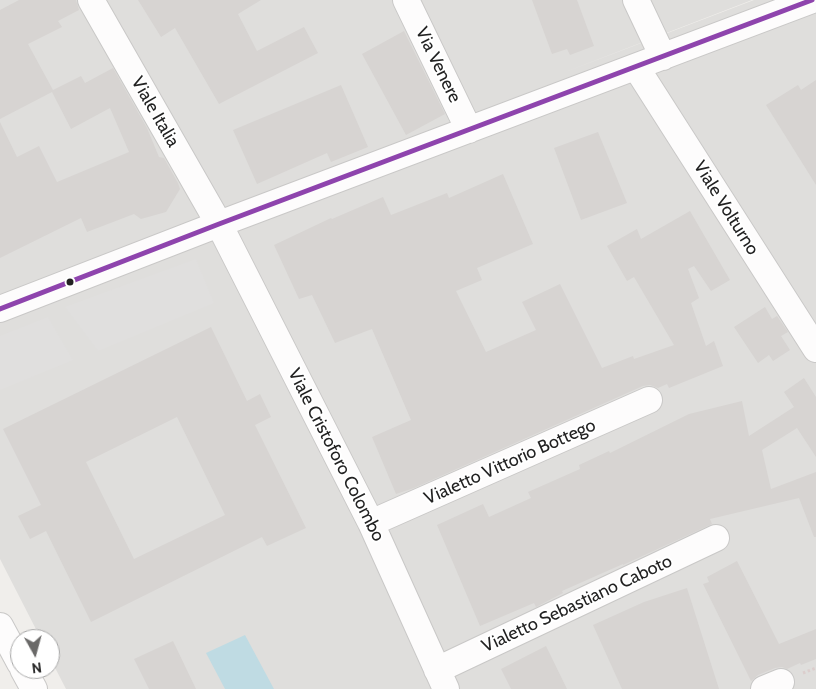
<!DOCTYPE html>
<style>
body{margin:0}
#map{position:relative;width:816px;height:689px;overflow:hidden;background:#f0eeeb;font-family:Cabin,sans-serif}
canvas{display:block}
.north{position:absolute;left:10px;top:629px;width:50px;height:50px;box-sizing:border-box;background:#fff;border:1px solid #a7a7a7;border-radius:50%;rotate:173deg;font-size:14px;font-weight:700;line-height:20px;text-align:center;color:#222}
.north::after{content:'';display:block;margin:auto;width:18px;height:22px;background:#6a6968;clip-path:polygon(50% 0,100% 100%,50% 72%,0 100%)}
</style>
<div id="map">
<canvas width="816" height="689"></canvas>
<div class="north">N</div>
</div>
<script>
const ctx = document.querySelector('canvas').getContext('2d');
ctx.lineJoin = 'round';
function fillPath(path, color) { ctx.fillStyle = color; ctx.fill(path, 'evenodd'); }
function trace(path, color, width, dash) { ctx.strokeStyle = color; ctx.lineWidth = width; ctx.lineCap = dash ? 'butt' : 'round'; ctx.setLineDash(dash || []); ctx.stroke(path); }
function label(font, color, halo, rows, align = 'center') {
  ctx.font = font + ' Cabin,sans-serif'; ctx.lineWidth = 4; ctx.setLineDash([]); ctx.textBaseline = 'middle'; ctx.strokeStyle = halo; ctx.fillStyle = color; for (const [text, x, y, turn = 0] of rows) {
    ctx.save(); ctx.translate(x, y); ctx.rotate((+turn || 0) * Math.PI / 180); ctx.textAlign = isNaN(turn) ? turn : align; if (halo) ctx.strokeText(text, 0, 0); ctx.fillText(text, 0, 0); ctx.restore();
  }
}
fillPath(new Path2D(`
 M0 0H752L560 74 754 0H816V689H66L50 658V639H41L0 559Z`), '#dfdedc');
fillPath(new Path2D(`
 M196 259 214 303 98 351 65 307Z
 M48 317 73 360 0 390V336Z`), '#e0dfde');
fillPath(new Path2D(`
 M245 635 274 689H225L206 653Z`), '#bfdbe3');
fillPath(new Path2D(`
 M19 0H76L79 10 58 21 62 27 28 44 53 90 81 76 85 83 113 68 147 128 159 157 164 158 178 183 180 189 166 212 141 219 134 214 87 232 81 218 0 258V122L17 157 39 146 57 182 129 152 110 108 71 129 52 92 0 119V10Z
 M138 0H261L238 14 257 51 304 27 318 53 219 104 175 28 161 37Z
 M532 0H577L594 46 570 55 567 49 552 54Z
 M404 31 445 114 406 135 362 54Z
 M816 80V185L766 105 798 85 801 90Z
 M341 85 368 147 331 162 327 153 257 184 233 130Z
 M598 132 627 203 581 220 554 148Z
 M503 174 533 244 477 268 482 280 456 291 486 352 536 330 522 302 560 284 602 368 633 356 634 359 674 345 634 277 627 281 607 246 637 229 641 239 690 211 730 280 711 291 694 266 688 269 699 298 691 303 706 346 714 341 723 366 669 388 667 384 658 388 650 385 643 386 414 488 396 494 372 437 411 420 372 329 335 343 312 295 299 299 274 245 331 218 332 219 383 197 391 215 447 193 449 198Z
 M765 307 772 319 777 316 788 332 781 336 790 350 773 361 769 355 758 363 734 327Z
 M211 327 247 401 260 394 271 417 255 425 306 528 267 546 262 537 91 622 46 531 30 539 18 516 41 505 3 429ZM177 417 225 515 134 559 86 462Z
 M804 378 816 397V457L797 428 762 450 771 489 816 472V537H814L799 498 710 519 712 524 623 565V564L562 591 563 593 536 607 534 603 480 626 437 525 483 504 489 517 531 498 528 492 580 469 579 465 609 451 610 453 689 414 742 401 749 436 794 407 784 392Z
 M737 561 779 644 816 629V659L801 665 800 663 787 669 782 667 775 668 758 675 751 681 703 584 709 582 707 577Z
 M687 588 719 689H622L593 625 644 602Z
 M173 641 196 689H149L134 659Z
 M546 646 567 689H511L501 669Z`), '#d7d4d2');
const minor = new Path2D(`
 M91 0 219 224 371 523 446 689
 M406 0 469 130
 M636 0 663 57
 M636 67 816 349
 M0 309 219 224 812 0
 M371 523 649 400
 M0 626 20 663
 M23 669 34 689
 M437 670 716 538
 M764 689 781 682`);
trace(minor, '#c9c8c7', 28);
trace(new Path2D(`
 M803 673 816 668`), '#dccecd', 3, [2.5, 2.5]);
trace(minor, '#fdfcfc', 26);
trace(new Path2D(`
 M0 309 219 224 812 0`), '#8e44ad', 5);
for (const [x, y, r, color] of [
 [70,282,4.5,"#222"]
]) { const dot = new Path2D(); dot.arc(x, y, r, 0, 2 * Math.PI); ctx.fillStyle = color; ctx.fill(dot); trace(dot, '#fff', 2); }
label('18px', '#222', '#fff', [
 ["Via Venere",438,65,64],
 ["Viale Italia",155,112,60],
 ["Viale Volturno",726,208,58],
 ["Viale Cristoforo Colombo",336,455,63],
 ["Vialetto Vittorio Bottego",510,462,-24],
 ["Vialetto Sebastiano Caboto",577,604,-25]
]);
</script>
